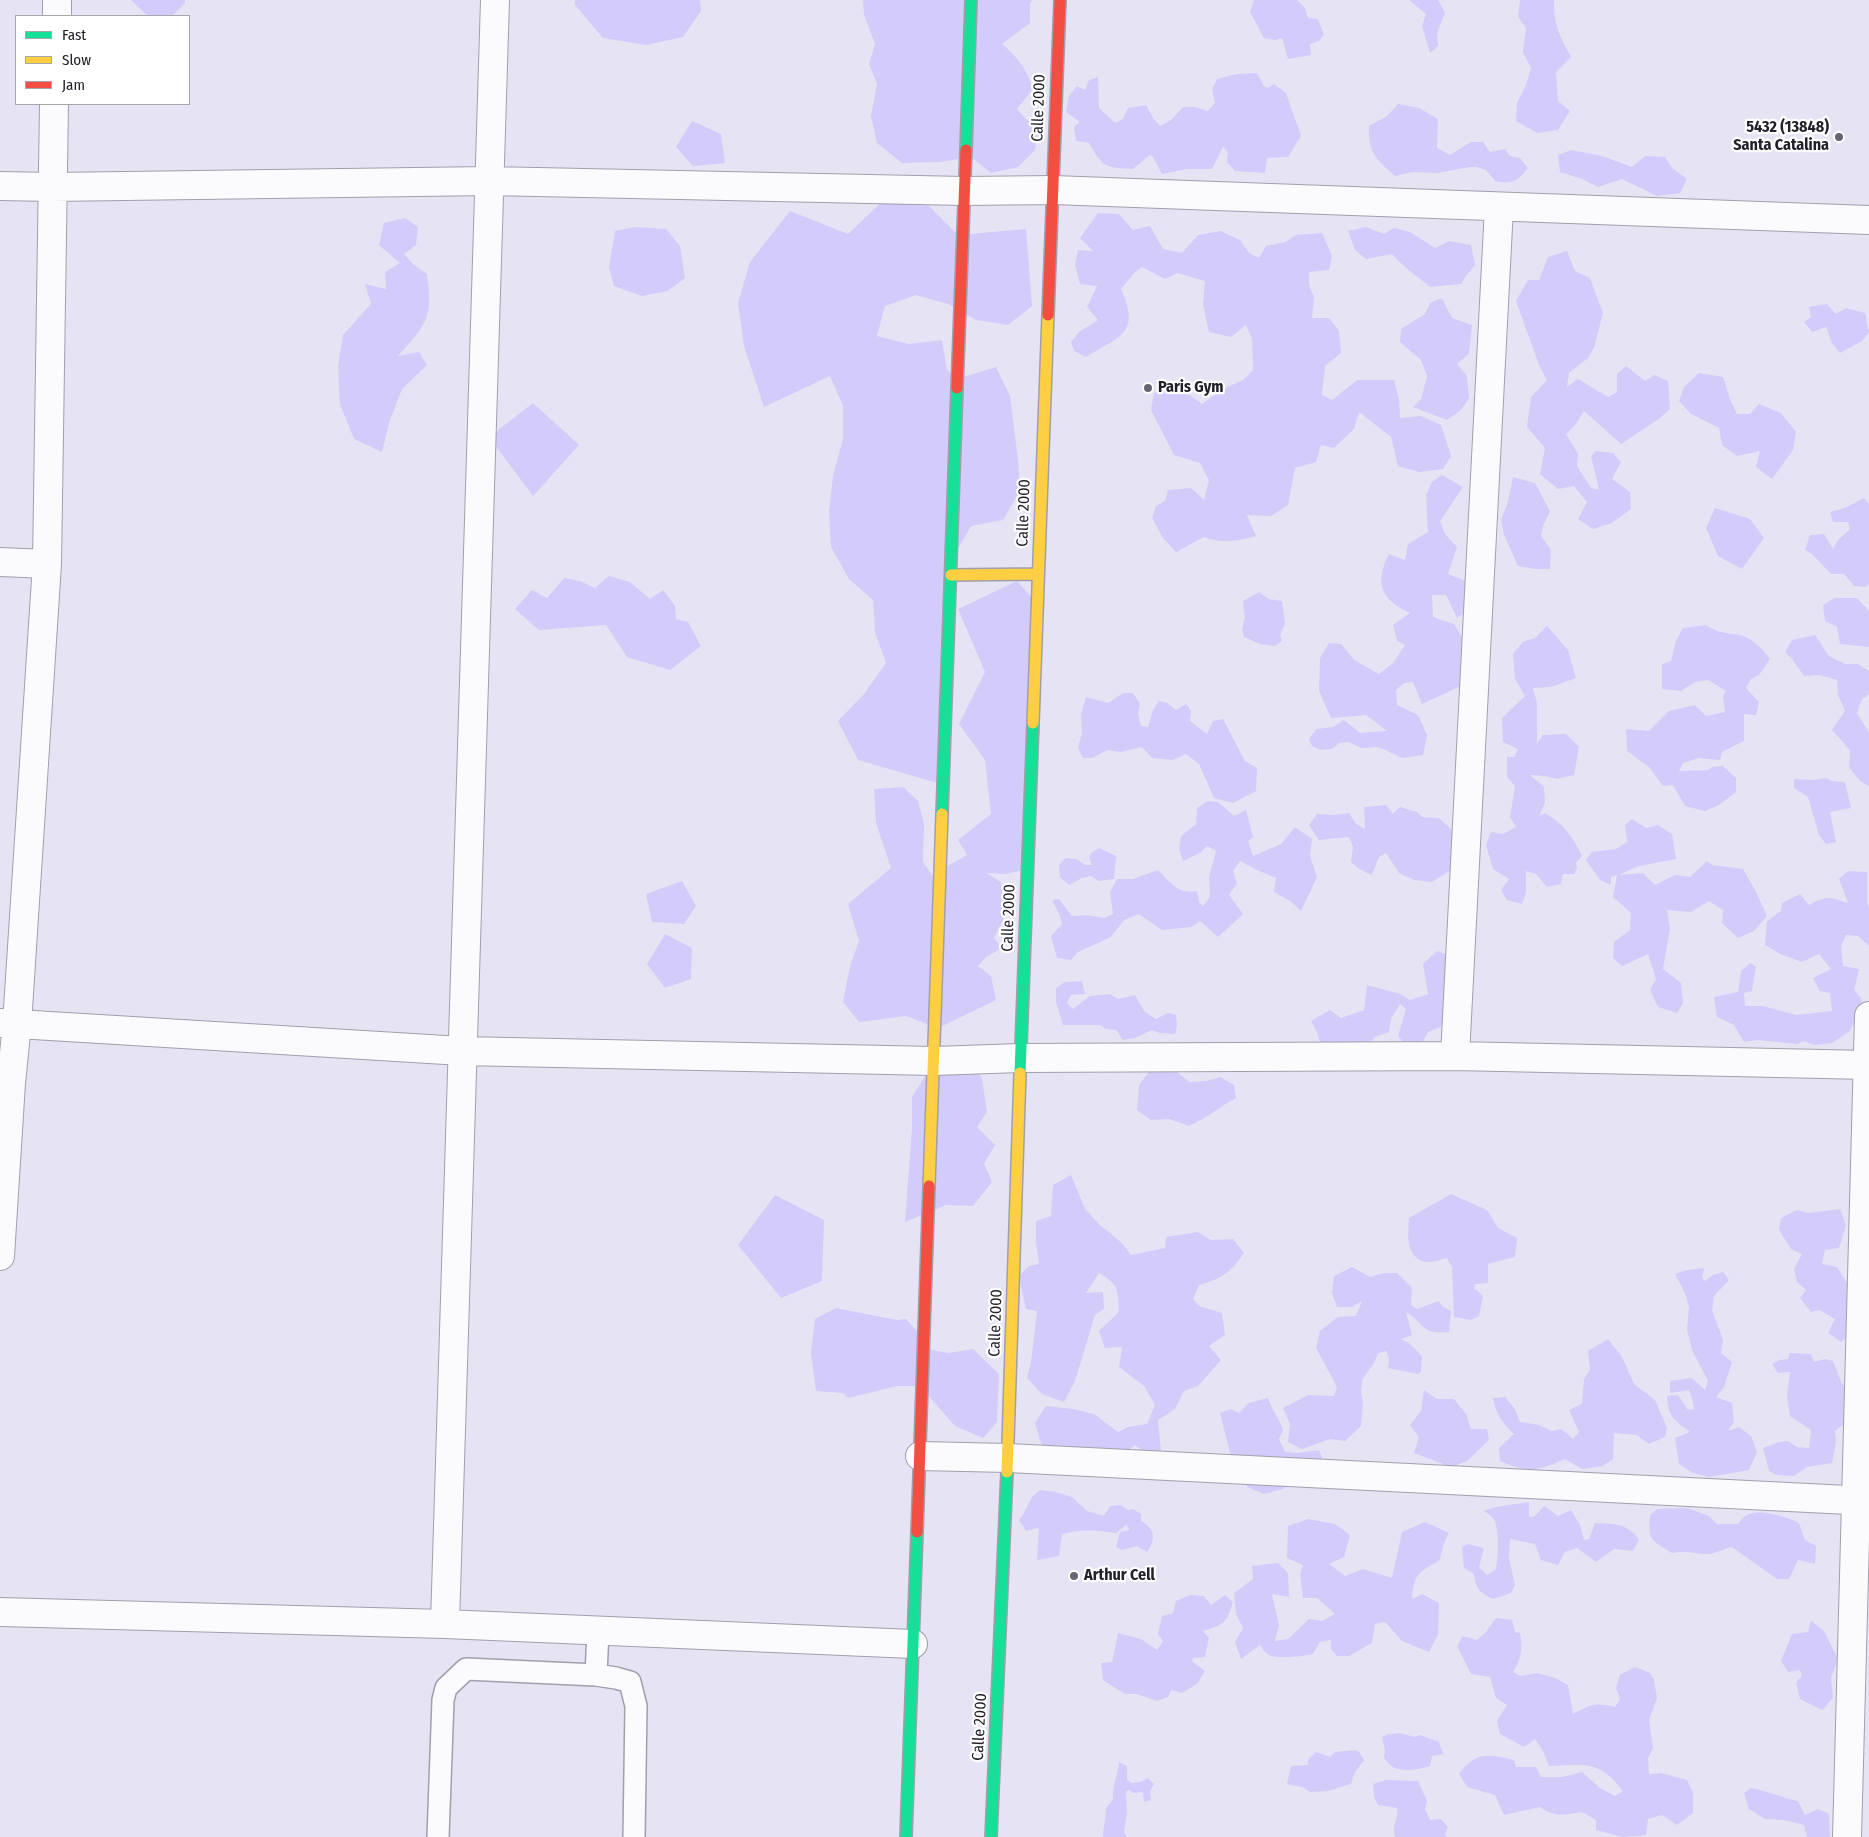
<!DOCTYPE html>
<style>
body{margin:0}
#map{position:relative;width:1869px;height:1837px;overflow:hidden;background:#e6e4f4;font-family:"Fira Sans Condensed",sans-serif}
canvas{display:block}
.legend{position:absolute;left:15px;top:15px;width:175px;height:90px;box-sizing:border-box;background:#fff;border:1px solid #a7a6aa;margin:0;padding:6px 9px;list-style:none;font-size:15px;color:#22212b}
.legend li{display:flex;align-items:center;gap:10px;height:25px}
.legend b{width:25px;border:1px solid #a7a6aa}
</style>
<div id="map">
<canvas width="1869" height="1837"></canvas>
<ul class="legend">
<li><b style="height:6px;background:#16e098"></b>Fast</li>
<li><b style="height:6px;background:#ffcf43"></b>Slow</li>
<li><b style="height:6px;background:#f24e42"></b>Jam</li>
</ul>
</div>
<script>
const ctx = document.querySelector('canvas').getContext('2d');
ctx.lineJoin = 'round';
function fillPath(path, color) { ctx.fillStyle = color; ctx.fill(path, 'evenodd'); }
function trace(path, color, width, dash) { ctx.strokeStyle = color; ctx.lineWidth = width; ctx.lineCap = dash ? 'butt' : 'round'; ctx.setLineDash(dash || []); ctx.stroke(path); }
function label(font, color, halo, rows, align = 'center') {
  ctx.font = font + ' "Fira Sans Condensed",sans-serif'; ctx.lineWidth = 4.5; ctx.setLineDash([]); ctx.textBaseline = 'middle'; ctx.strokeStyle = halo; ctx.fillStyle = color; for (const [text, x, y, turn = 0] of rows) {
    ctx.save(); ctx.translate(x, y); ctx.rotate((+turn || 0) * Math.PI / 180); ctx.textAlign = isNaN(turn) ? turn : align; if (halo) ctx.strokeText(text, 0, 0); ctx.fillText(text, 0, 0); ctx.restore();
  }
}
fillPath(new Path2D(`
 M131 0H185V3L172 16H148Z
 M575 0H700L701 11 683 37 646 45 603 38 575 5Z
 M863 0H1033L1030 3V23L1002 44C1018 57 1027 70 1033 89L1017 109 1026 119 1039 127 1035 150 1018 167 991 173 971 157 940 162 902 163 877 143 871 116 877 84 869 64 875 44 864 15Z
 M1254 0H1297L1305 8 1308 18 1318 19 1324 35 1319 41 1310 44 1311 55 1288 59 1282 38 1275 40 1264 38 1250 12Z
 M1409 0H1438L1445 13 1437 33 1438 46 1430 53 1422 26 1426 14Z
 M1520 0H1554C1553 23 1560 37 1571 57L1556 72 1558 101 1570 111 1558 130 1537 133 1516 121 1517 103 1526 85 1531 68 1523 52 1526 28 1518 17Z
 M1257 73 1264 86 1267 88 1274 84 1286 93 1301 136 1288 157 1267 158 1265 173 1235 171 1227 162 1228 152 1223 147 1212 169H1187L1162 174 1153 157 1150 155 1133 169C1106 168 1102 167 1089 143L1076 141 1074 127 1080 122 1066 112 1069 96 1077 86 1085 90 1089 80 1098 77 1099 108 1115 123 1123 119 1128 108 1146 105 1153 118 1160 126 1171 120 1183 107H1195L1208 111 1215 103 1212 90 1217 79 1237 74Z
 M1398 104 1419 108 1438 119 1437 148 1450 155 1471 142H1483L1490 152 1505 149 1510 156 1520 158 1528 168C1518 181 1511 185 1495 181L1486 170 1477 167H1470L1437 173 1413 172 1395 176C1376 159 1368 153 1369 126L1387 116Z
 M692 121 721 134 725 163 693 166 676 147Z
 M1571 150 1602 156 1632 167 1645 156 1665 157 1672 168 1687 179 1680 193 1657 196 1622 179 1598 187 1582 179 1560 172 1558 155Z
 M884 200 925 202 958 235 1026 229 1032 306 1008 325 976 320 948 304 916 295 885 306 877 336 909 344 942 340 947 370 957 379 996 367 1010 396 1018 460 1020 491 1003 520 971 526 955 554 941 784 858 760 838 721 864 694 886 663 875 632 873 600 849 579 831 547 829 512 833 476 843 439V406L830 376 764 407 744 346 738 303 750 262 790 211 848 234Z
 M1098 213 1119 214 1133 230 1150 226 1163 249 1182 253 1198 235 1221 231 1240 240 1249 253 1259 258 1266 246 1285 242 1296 235 1322 233 1332 256 1329 270 1309 272V285L1314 297 1312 318H1329L1339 331 1341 353 1325 366 1322 395 1332 400 1357 380H1394L1399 399 1400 418 1421 416 1441 425 1451 456 1443 469 1419 472 1398 466 1391 437 1359 412 1354 429 1334 448 1321 445 1316 462 1295 468 1288 505 1271 516 1247 515 1256 536C1237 541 1223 544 1204 537L1176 552 1163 538 1152 518 1156 506 1165 501 1168 490 1191 488 1204 500 1209 480 1200 463 1174 455 1151 410 1154 393 1169 387 1177 386 1202 404 1223 389 1243 380 1253 370 1252 339 1246 325 1231 337 1209 332 1203 305 1205 281 1177 273 1165 279 1142 267 1134 273 1121 289C1141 334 1120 336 1086 357L1074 351 1071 342 1079 332 1098 320 1087 307 1097 286 1080 284 1075 266 1078 250 1093 251 1080 238Z
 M405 218 418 227 416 245 404 254 414 265 427 274C433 318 427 324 398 356L419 352 427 365 402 389 389 423 382 452 354 439 340 404 338 366 343 335 371 304 365 284 386 289 385 272 400 263 379 245 384 223Z
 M635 227 666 229 680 246 685 278 668 291 642 296 614 286 609 267 615 231Z
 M1366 227 1384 234 1394 228 1410 232 1435 248 1449 241 1471 245 1475 265 1466 276 1461 284 1430 287C1417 276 1403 267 1392 254L1366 259 1355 250 1348 231Z
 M1567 251 1575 271 1590 278 1603 313 1594 348 1588 358 1569 373 1567 387 1578 379 1608 397 1617 392V374L1626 366 1645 381 1654 375 1668 381 1670 409 1659 419 1621 444 1584 411 1576 424 1566 434 1578 454 1577 466 1591 488 1599 490 1591 456 1596 451 1613 453 1621 462 1612 479 1630 492 1631 509 1612 523 1593 529 1578 519 1587 502 1574 486 1558 489 1540 474 1545 448 1527 427 1531 397 1547 380 1539 365 1516 301 1528 280H1539L1548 257Z
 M1442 298 1452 318 1472 325 1469 354 1457 364 1467 376 1469 398 1461 410 1447 420 1413 407 1421 399 1427 376 1421 360 1400 342 1401 329 1425 314 1430 303Z
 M1827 304 1836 314 1846 308 1865 313 1869 332 1862 341 1840 353 1832 343 1826 327 1812 332 1804 322 1811 317 1809 307Z
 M1699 373 1723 377 1730 399 1737 414H1750L1759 404 1781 413 1796 432 1793 450 1772 479 1756 467 1760 451 1737 456 1722 445 1719 428 1691 414 1679 401 1684 387Z
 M533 403 579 445 533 496 489 437Z
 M1442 475 1463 487 1440 521 1445 534 1457 547 1448 574 1468 582 1474 606 1457 618 1446 595H1432L1433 617 1454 624 1462 637 1463 685 1422 704 1413 682 1404 683 1396 690 1397 705 1418 715 1427 735 1423 755 1402 758 1383 749 1376 747 1362 748 1348 742 1339 743 1332 749 1321 750 1312 746 1309 739 1316 729 1333 727 1344 720 1360 733 1387 731 1366 715 1331 718 1319 691 1320 658 1329 643 1341 644 1354 660 1379 674 1393 663 1405 645 1397 641 1393 625 1410 613C1381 600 1374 583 1389 554L1405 560 1408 544 1428 532 1426 495 1432 482Z
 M1513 477 1535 483 1550 511 1543 526 1541 536 1551 550 1550 569H1535L1518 566 1504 535 1501 520 1508 502Z
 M1864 498 1869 504V584L1866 587 1854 586 1844 574H1831L1812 554 1805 550 1810 535 1824 534 1833 549 1837 541 1850 529 1848 522H1833L1830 512 1845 508Z
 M1715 508 1750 519 1764 538 1742 569 1718 556 1706 528Z
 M609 576 630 582 650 599 663 590 675 606 676 619 688 622 701 646 670 670 627 657 606 625 539 630 515 609 532 590 547 598 564 578 580 581 595 588Z
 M1017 581 1037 603 1027 869 1006 874 986 873 1001 882 1005 916 994 938 1002 948 986 957 978 966 991 976 996 1000 938 1028 906 1016 859 1022 843 1002 850 966 859 941 848 904 891 868 876 823 874 789 903 787 918 801 924 824 923 862 939 885 948 866 967 855 958 840 991 814 985 760 959 724 985 672 958 609Z
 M1259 592 1269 599 1282 601 1285 624 1280 635 1282 641 1275 646 1260 644 1244 637 1242 629 1245 618 1243 601Z
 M1835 598H1857L1869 611V647L1840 644 1837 627 1825 621 1823 605Z
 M1706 625C1721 635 1728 632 1743 636 1754 640 1764 650 1770 659L1759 675 1751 679 1746 688 1759 702 1756 715 1744 714V741L1722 752 1720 760 1699 758 1683 763 1679 771 1708 770 1712 767 1723 766 1736 778V792L1719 805 1705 811 1685 806 1673 785 1663 786 1649 767 1627 751 1626 729 1649 731 1669 711 1695 705 1706 716 1725 712 1723 696 1726 691 1708 680 1695 682 1681 691 1662 689V664L1671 661 1676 641 1683 628Z
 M1547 626 1568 650 1576 678 1551 687 1533 688 1537 703V743L1543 735 1566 734 1579 747 1574 775 1557 779 1545 776 1530 775 1544 787 1545 803 1539 816 1545 813C1564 824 1573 837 1582 856L1576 863 1577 868 1574 874H1563L1561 884 1547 887 1536 874 1526 871V893L1522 904 1507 900 1501 890 1509 879 1493 869 1486 845 1491 832 1503 834 1516 827 1510 817 1515 786 1507 777V757H1514L1518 749 1503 742 1502 718 1525 696 1515 679 1513 654 1523 642 1535 638Z
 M1815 635 1829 656 1845 664H1858L1869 671V694L1862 699 1857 713 1869 733V786L1860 781 1849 767 1850 750 1832 730 1845 711 1838 695 1837 680 1819 675 1804 676 1792 659 1785 652 1792 640Z
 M1123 693H1133L1140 704 1138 713 1141 726 1148 727 1153 710 1159 701 1167 703 1176 710 1186 704 1191 711 1190 721 1207 734 1213 721 1223 719 1245 761 1257 768 1256 791 1233 803 1214 798 1199 764 1186 754 1173 760 1152 758 1142 747 1121 752 1108 750 1092 758H1083L1078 748 1082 733 1081 714 1086 697 1108 703Z
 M1826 778 1832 781 1845 782 1851 808 1830 812 1836 842 1826 844 1819 835 1808 797 1794 788V779L1812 780Z
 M1208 801 1218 802 1234 816 1246 810 1253 837 1248 841 1253 856 1281 844 1295 827 1312 839 1310 856 1317 877 1301 911 1290 901 1274 892 1276 878 1257 870 1240 861 1233 871 1237 883 1229 895 1243 914 1218 937 1200 921 1191 927 1162 930 1139 914 1124 920 1111 937 1078 952 1071 960 1057 958 1051 936 1062 924 1060 916 1052 900 1059 899 1072 916 1087 915 1105 918 1113 914 1110 892 1117 879H1133L1158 870C1171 883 1177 894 1197 891L1199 902 1203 906 1210 897 1209 877 1216 851 1207 846 1200 853 1183 861 1179 848 1181 836 1196 824 1197 808Z
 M1386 805 1393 814 1400 807 1417 812 1422 817 1439 818 1451 829 1457 858 1451 870 1432 882 1414 880 1399 873 1386 853 1379 857 1372 875 1359 869 1351 862 1353 847 1349 837 1319 840 1309 825 1317 814 1333 815 1349 813 1356 824 1365 829 1364 807Z
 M1632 819 1646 828 1658 825 1672 834 1676 859 1639 866 1618 875 1643 873 1655 885 1675 875 1690 877 1707 861 1712 865 1743 869 1756 892 1767 916 1754 931 1738 938 1722 923 1723 910 1709 901 1691 912 1667 910 1670 929 1663 969 1681 983 1683 1003 1677 1013 1658 1007 1650 990 1656 979 1648 954 1622 966 1613 958 1614 942 1630 930 1631 913 1613 897 1617 875 1611 877V885L1600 880 1586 860 1592 852 1616 849 1627 842 1625 825Z
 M1099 848 1116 856 1114 879 1099 881 1091 876 1082 878 1069 885 1060 877 1059 865 1066 858 1077 859 1085 865H1092L1089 858 1091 853Z
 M1848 871 1867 872V902L1869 908V946L1858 936 1846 935 1841 946 1843 966 1859 969 1854 990 1861 998 1863 1010 1857 1016 1850 1031 1832 1043 1815 1045 1803 1041 1798 1044 1758 1040 1744 1042 1734 1025 1717 1017 1714 997 1738 992 1741 971 1750 963 1756 967 1752 991 1744 993 1745 1006H1763L1796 1015 1832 1011 1830 993 1820 991 1813 978 1831 969 1819 954 1802 962 1780 954 1765 945 1767 921 1781 911 1782 903 1800 894 1809 905C1827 895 1829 897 1848 903L1839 879Z
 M682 881 696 906 684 924 652 922 646 894Z
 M665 934 692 948 691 979 665 988 647 964Z
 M1437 951 1453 957 1451 1014 1441 1027 1428 1032 1415 1056 1398 1036 1406 1009 1400 1004 1391 1019 1389 1032 1375 1037 1360 1056 1324 1055 1317 1032 1311 1021 1330 1010 1341 1018 1364 1010 1367 985 1400 994 1410 1000 1428 994 1423 964Z
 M1082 981 1085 994 1071 995 1067 1003 1073 1009 1090 996 1110 994 1118 999 1135 995 1144 1011 1156 1019 1168 1013 1176 1015 1177 1025 1175 1034 1160 1033 1152 1030 1135 1038 1123 1040 1116 1030 1106 1029 1100 1025H1063L1056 1002V988L1065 982Z
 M937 1057 974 1065 982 1079 987 1112 977 1127 995 1145 984 1164 992 1182 973 1206 946 1205 905 1222 912 1129V1097Z
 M1152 1068 1176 1071 1189 1082 1207 1081 1220 1077 1234 1085 1236 1098C1219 1107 1207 1118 1189 1126L1169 1119 1151 1120 1137 1110 1139 1085Z
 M1071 1175 1085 1209 1100 1225 1122 1243 1131 1255 1165 1248 1166 1237 1198 1232 1211 1240 1233 1239 1244 1253C1229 1274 1223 1278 1199 1285L1193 1299 1199 1306 1222 1313 1225 1335 1209 1346 1221 1360 1198 1386 1184 1391 1175 1409 1158 1420 1161 1452 1150 1456 1135 1445 1125 1453 1066 1455 1059 1446 1043 1450 1035 1423 1046 1406 1073 1409 1094 1414 1118 1432 1128 1427 1147 1424 1155 1405 1144 1386 1119 1367 1122 1347 1105 1348 1099 1331 1119 1312C1118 1290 1119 1285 1099 1273L1086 1293 1103 1292 1104 1309 1095 1315 1075 1381 1064 1402 1042 1394 1027 1378 1031 1362 1037 1311 1026 1309 1019 1276 1029 1266 1039 1264 1036 1242V1221L1051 1216 1053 1185Z
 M1451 1194 1487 1210 1498 1228 1517 1238 1515 1257 1488 1264V1283L1475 1284 1474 1289 1477 1290 1483 1296 1479 1316 1471 1320 1454 1317 1452 1267 1447 1258C1441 1259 1433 1263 1427 1262 1405 1259 1408 1234 1409 1218Z
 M775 1195 824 1220 822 1281 781 1298 738 1245Z
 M1840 1209 1846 1225 1839 1248 1825 1250 1822 1264 1837 1267 1852 1291 1853 1331 1841 1342 1828 1333 1835 1319 1819 1310 1811 1312 1800 1298 1806 1290 1797 1282 1794 1269 1802 1254 1791 1249 1779 1230 1781 1218 1797 1210 1809 1213Z
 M1352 1267 1370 1277 1384 1273H1397L1412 1288 1411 1305 1417 1309 1439 1301 1442 1306 1451 1311 1449 1332C1420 1335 1426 1324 1406 1312L1412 1335 1401 1339 1409 1343 1422 1356 1421 1372 1418 1374 1388 1368 1389 1359 1386 1351 1378 1353 1374 1363 1362 1380 1361 1392 1363 1403 1361 1426 1345 1441 1330 1439 1302 1449 1288 1442 1290 1424 1283 1408 1308 1395 1334 1396 1337 1387 1316 1348 1320 1331 1330 1323 1338 1317 1356 1316 1362 1301 1352 1307H1337L1332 1293 1334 1276Z
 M1704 1268 1702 1278 1705 1281 1713 1275 1723 1272 1729 1280 1714 1296 1712 1310 1723 1340 1721 1353 1732 1362 1724 1387 1716 1397 1732 1403 1734 1423 1727 1431 1739 1427 1751 1436 1757 1452 1749 1470 1709 1477 1693 1473 1679 1464 1675 1438 1690 1432C1674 1420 1668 1417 1667 1396L1678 1395 1688 1410 1694 1409 1692 1398 1689 1390 1670 1393V1381L1692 1378 1705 1390 1708 1381 1692 1350 1687 1329 1689 1307 1685 1293 1675 1274 1687 1270Z
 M836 1308 897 1320 906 1319 925 1340 931 1350 949 1353 973 1349 999 1374 997 1422 983 1438 955 1426 920 1386H897L848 1398 843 1393 816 1391 811 1353 815 1319Z
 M1608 1339 1622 1357 1634 1384 1655 1400 1667 1428 1665 1437 1649 1444 1637 1435 1614 1433 1613 1459 1603 1466 1582 1469 1565 1459C1539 1471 1526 1473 1500 1461L1499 1448 1514 1434C1502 1423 1496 1414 1493 1398L1505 1397 1515 1409 1520 1422 1539 1425 1552 1431 1561 1429 1573 1439 1579 1432 1569 1410 1582 1404 1584 1379 1590 1370 1588 1351Z
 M1790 1353 1811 1354 1814 1362 1825 1359 1833 1361 1842 1384 1854 1391 1845 1423 1835 1431 1836 1442 1832 1463 1807 1467 1794 1476 1777 1475 1769 1471 1763 1448 1779 1442 1788 1441 1797 1447 1809 1448 1811 1430 1790 1416 1787 1395 1790 1372 1778 1373 1772 1364 1780 1360 1788 1359Z
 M1424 1390 1437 1399H1454L1466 1414 1471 1429H1487L1489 1440 1467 1461 1451 1467 1414 1453 1419 1437 1410 1425 1421 1411Z
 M1268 1398C1272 1410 1279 1418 1283 1430L1279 1439 1285 1452 1298 1453 1319 1450 1323 1461 1289 1481 1283 1489 1264 1494 1247 1487 1243 1466 1230 1453 1220 1413 1231 1409 1239 1413 1249 1403Z
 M1040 1490 1056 1492 1072 1497 1087 1511 1104 1516 1110 1506 1121 1505 1128 1510 1133 1509 1141 1514V1521C1154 1528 1157 1539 1147 1552L1137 1546 1122 1550 1116 1547 1120 1532 1130 1530 1126 1525 1116 1533C1096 1530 1081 1529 1062 1534L1059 1556 1037 1560 1039 1528 1026 1531 1019 1520C1028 1510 1028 1497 1040 1490Z
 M1529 1502V1517L1535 1516 1544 1506 1558 1516 1571 1510 1580 1525 1584 1540 1589 1539 1595 1523C1614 1524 1628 1523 1639 1540L1633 1551 1614 1549 1596 1562 1577 1548 1565 1552 1558 1565 1541 1560 1535 1544 1510 1539 1509 1558 1515 1585 1511 1593 1493 1599C1480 1593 1476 1589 1474 1574L1464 1568 1462 1547 1468 1544 1484 1548 1479 1567 1487 1575 1496 1569C1498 1558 1500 1527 1493 1518 1491 1515 1486 1513 1484 1511 1499 1505 1513 1505 1529 1502Z
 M1687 1508 1709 1516 1717 1524H1738C1740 1521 1744 1516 1747 1515 1760 1508 1787 1517 1799 1523L1805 1540 1816 1546 1815 1564 1798 1560 1789 1579H1777L1732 1547C1726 1548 1713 1554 1709 1554 1694 1554 1688 1550 1672 1553 1650 1539 1648 1541 1650 1515L1657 1509Z
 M1308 1519 1335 1524 1350 1535 1344 1557 1329 1564 1345 1576 1363 1569 1392 1578 1402 1532 1425 1522 1449 1533 1445 1541 1439 1561C1418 1572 1414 1574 1412 1599L1422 1594 1439 1603 1438 1634 1429 1652 1402 1641 1385 1622 1375 1624 1372 1643 1349 1656H1337L1331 1649V1640L1320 1642 1313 1654C1305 1656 1280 1659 1272 1656 1266 1654 1263 1650 1260 1645L1241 1659 1235 1642 1243 1628 1236 1614 1234 1593 1253 1579 1252 1566 1278 1563 1288 1573 1289 1597 1272 1594 1279 1625 1275 1641 1288 1639 1309 1619 1322 1621 1335 1614 1317 1598H1303L1300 1575 1303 1565 1287 1558 1288 1526Z
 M1190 1595 1204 1596 1211 1605 1225 1595 1233 1602C1227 1623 1223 1625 1203 1631L1209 1638 1205 1657 1193 1658 1192 1661 1205 1671 1197 1684 1182 1693 1171 1690 1168 1697 1157 1701 1137 1694H1125L1103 1680 1101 1663 1112 1662 1118 1633 1141 1639 1157 1650 1163 1641 1158 1634 1162 1616 1173 1613 1176 1601Z
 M1496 1618 1512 1620 1515 1632 1520 1633C1523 1648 1521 1660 1513 1672L1520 1676 1537 1673 1555 1678 1568 1685 1573 1714C1591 1705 1594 1702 1615 1707L1620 1699 1616 1688 1620 1675 1635 1667 1650 1673 1654 1680 1657 1698 1649 1720 1653 1748 1648 1758 1649 1774 1661 1773 1687 1780 1693 1792V1813L1677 1825 1662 1815 1648 1819 1646 1835 1623 1837 1596 1830V1820L1582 1812C1563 1815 1557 1818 1540 1807L1504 1815 1495 1795 1467 1787 1459 1774C1475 1751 1489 1754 1514 1760L1516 1767H1536L1541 1777H1562L1582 1772 1600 1788 1615 1796 1623 1791C1600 1760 1584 1764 1549 1766L1543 1751 1535 1739 1524 1747 1500 1734 1497 1721 1507 1705 1496 1698 1490 1677 1471 1674 1457 1646 1463 1636 1477 1640 1486 1632Z
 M1811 1621 1824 1631 1838 1659 1831 1678 1833 1698 1822 1710 1800 1699 1796 1682 1802 1676 1800 1670 1788 1672 1781 1661 1792 1634 1808 1632Z
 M1399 1733 1415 1737 1420 1735 1439 1742 1443 1754 1432 1756 1430 1766C1419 1770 1403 1772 1392 1767 1389 1765 1386 1760 1384 1758L1385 1751 1382 1737 1389 1734Z
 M1355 1750 1359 1752 1364 1760 1355 1772 1351 1784 1328 1791 1310 1792 1302 1787 1287 1784 1291 1766 1308 1765V1760L1316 1752 1330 1757 1335 1752Z
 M1119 1762 1127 1766V1779L1131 1783 1140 1782 1148 1778 1154 1784 1150 1791 1151 1800 1144 1802 1143 1792 1133 1793 1130 1790 1126 1791 1127 1813 1124 1832 1127 1837H1103C1103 1827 1106 1818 1106 1808L1113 1799C1112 1786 1118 1775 1119 1762Z
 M1386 1780 1418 1781 1427 1801 1425 1809 1430 1820 1441 1819 1448 1827 1445 1835 1447 1837H1395C1391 1823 1399 1821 1397 1808L1378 1805 1374 1797 1373 1784Z
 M1751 1788C1768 1791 1782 1798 1798 1801L1805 1815 1818 1809 1829 1814 1830 1837H1807L1804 1825 1784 1820 1765 1819 1749 1809 1744 1793Z`), '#d3cbfa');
const lane = new Path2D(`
 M596 1675 598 1631
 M438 1837 443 1700 446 1688 466 1669 596 1675 616 1678 630 1682 636 1706 634 1837`);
const street = new Path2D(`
 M57 16V0
 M0 186 52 187 489 181 964 191 1053 190 1869 220
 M0 562 47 564
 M0 1023 462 1051 934 1061 1020 1058 1455 1056 1869 1065
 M1455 1056 1499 207
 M0 1256 11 1083 17 1024 47 564 54 104
 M920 1456 1008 1458 1869 1501
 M0 1612 445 1624 913 1644
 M445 1624 495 0
 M1847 1837 1869 1016`);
const fast = new Path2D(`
 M966 150 971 0
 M942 814 957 388
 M1020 1073 1033 723
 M906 1837 917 1532
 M991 1837 1007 1472`);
const slow = new Path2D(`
 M951 575 1038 574
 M1033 723 1048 315
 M929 1186 942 814
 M1007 1472 1020 1073`);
const jam = new Path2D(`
 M1048 315 1060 0
 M957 388 966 150
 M917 1532 929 1186`);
trace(lane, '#a19fab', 24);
trace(street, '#a19fab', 30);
trace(fast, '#a19fab', 14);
trace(slow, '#a19fab', 14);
trace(jam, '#a19fab', 14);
trace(lane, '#fbfbfd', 21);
trace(street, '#fbfbfd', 28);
trace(fast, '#16e098', 11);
trace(slow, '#ffcf43', 11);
trace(jam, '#f24e42', 11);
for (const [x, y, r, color] of [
 [1839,137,5,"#676571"],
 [1148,388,5,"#676571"],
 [1074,1576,5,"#676571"]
]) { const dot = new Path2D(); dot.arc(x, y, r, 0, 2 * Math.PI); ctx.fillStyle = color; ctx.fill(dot); trace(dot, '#fff', 2); }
label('16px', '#22212b', '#fff', [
 ["Calle 2000",1039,108,-88],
 ["Calle 2000",1024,513,-88],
 ["Calle 2000",1009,918,-88],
 ["Calle 2000",996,1323,-88],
 ["Calle 2000",980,1727,-87]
]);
label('bold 16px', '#22212b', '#fff', [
 ["5432 (13848)",1829,128,"right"],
 ["Santa Catalina",1829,146,"right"],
 ["Paris Gym",1158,388],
 ["Arthur Cell",1084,1576]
], 'left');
</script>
